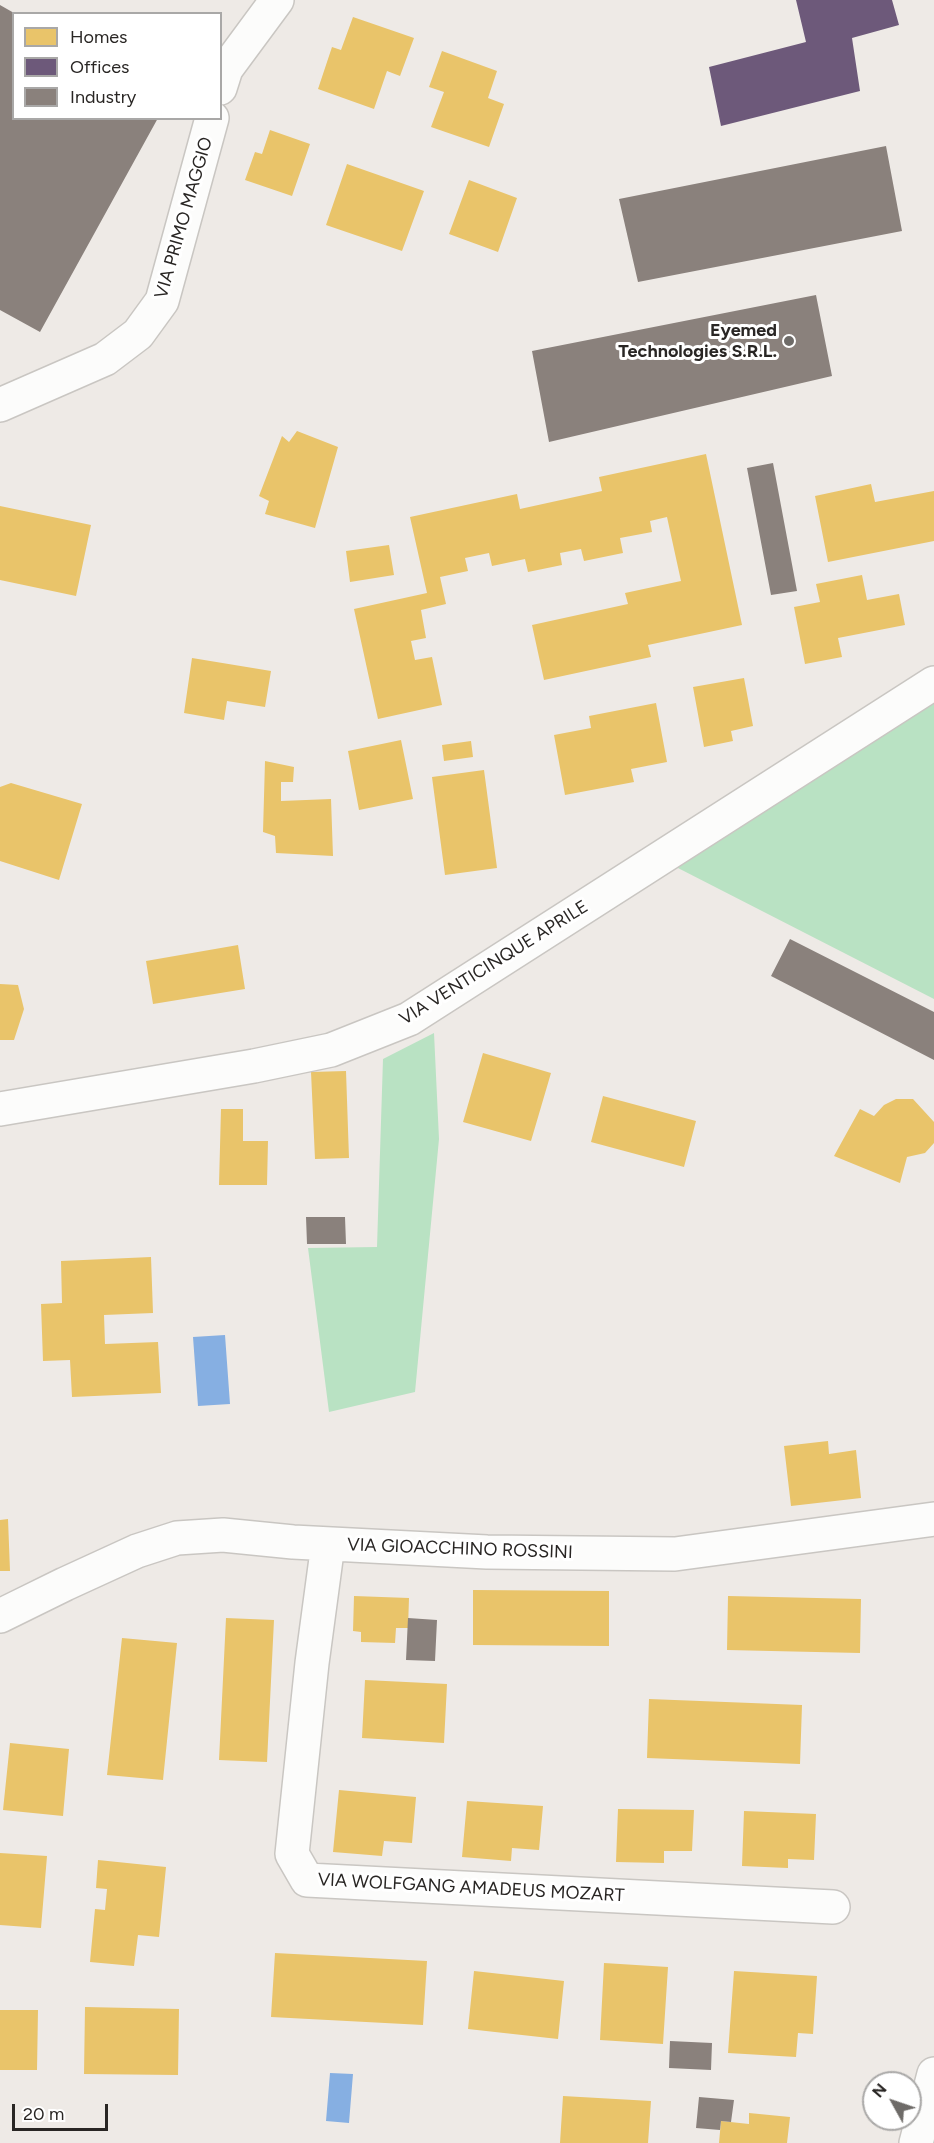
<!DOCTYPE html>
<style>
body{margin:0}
#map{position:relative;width:934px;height:2143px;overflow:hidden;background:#eeeae6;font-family:Figtree,sans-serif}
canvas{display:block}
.legend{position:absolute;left:12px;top:12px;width:210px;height:108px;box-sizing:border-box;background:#fff;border:2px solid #a9a8a7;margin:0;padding:8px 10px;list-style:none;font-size:18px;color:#292624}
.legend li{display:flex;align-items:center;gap:12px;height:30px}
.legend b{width:30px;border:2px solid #a9a8a7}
.north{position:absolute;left:862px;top:2071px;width:60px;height:60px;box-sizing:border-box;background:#fff;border:2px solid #a9a8a7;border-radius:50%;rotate:310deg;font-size:16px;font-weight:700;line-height:24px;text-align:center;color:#292624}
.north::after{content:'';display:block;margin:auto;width:21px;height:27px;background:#6e6b68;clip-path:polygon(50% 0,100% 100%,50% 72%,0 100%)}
.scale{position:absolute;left:12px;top:2104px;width:96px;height:27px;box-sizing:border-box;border:3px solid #292624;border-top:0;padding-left:8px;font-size:18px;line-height:21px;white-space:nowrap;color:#292624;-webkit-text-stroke:4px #fff;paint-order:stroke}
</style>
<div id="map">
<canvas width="934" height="2143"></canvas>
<ul class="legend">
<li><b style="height:16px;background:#e9c46a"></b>Homes</li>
<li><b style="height:16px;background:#6d597a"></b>Offices</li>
<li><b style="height:16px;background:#8a817c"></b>Industry</li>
</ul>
<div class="north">N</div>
<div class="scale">20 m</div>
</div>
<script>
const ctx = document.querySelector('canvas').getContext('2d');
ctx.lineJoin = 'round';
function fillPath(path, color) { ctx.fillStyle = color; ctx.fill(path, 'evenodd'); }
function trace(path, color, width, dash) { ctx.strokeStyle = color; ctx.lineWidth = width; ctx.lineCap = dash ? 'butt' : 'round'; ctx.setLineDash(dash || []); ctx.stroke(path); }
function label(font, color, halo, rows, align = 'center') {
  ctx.font = font + ' Figtree,sans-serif'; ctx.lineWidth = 6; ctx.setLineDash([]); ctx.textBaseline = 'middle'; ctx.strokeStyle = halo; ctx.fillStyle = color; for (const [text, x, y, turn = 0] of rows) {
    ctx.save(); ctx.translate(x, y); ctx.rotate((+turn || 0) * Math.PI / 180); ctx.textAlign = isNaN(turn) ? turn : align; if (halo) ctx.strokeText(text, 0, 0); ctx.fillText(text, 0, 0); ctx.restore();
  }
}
fillPath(new Path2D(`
 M934 693V999L676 867Z
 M434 1033 439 1139 415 1392 329 1412 308 1248 377 1247 383 1059Z`), '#b9e2c3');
fillPath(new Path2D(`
 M225 1335 230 1404 198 1406 193 1337Z
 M330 2073 353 2074 349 2123 326 2121Z`), '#86afe2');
fillPath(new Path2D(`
 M353 17 414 38 400 76 387 71 374 109 318 89 332 47 341 50Z
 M442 51 497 71 488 98 504 104 489 147 431 127 444 92 429 87Z
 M270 130 310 144 292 196 245 180 255 152 262 154Z
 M347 164 424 191 402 251 326 225Z
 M469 180 517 198 498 252 449 234Z
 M297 431 338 447 315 528 265 514 269 501 259 496 282 436 289 442Z
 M706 454 742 625 648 645 651 657 544 680 532 625 628 604 625 593 681 581 667 517 650 521 652 532 620 538 623 553 584 561 581 549 560 553 562 565 528 572 525 559 492 566 489 553 465 558 468 571 440 577 446 604 421 610 426 638 411 641 415 660 432 657 442 705 378 719 354 609 427 593 410 517 517 494 520 509 602 491 599 477Z
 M871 484 875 502 934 491V541L828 562 815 496Z
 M0 506 91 525 76 596 0 580Z
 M389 545 394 575 350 582 346 551Z
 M862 575 867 600 899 594 905 625 838 638 842 657 805 664 794 607 820 602 816 584Z
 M192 658 271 671 265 707 227 701 224 720 184 713Z
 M744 678 753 726 731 731 733 741 704 747 693 687Z
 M656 703 667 762 631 769 634 782 565 795 554 735 591 728 589 716Z
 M401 740 413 799 359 810 348 751Z
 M471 741 473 757 444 761 442 745Z
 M265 761 294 767 293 782H281V801L331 799 333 856 276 853 275 836 263 832Z
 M484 770 497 868 445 875 432 777Z
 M11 783 82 804 59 880 0 861V787Z
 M238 945 245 989 153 1004 146 961Z
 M0 984 18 985 24 1009 14 1040H0Z
 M483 1053 551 1073 531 1141 463 1122Z
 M346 1071 349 1158 315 1159 311 1072Z
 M603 1096 696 1121 684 1167 591 1142Z
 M896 1099H913L934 1122V1143L925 1153 907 1157 900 1183 834 1156 860 1109 874 1116 884 1105Z
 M221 1109H243V1141H268L267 1185H219Z
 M151 1257 153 1313 104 1315 105 1344 158 1342 161 1393 72 1397 70 1360 43 1361 41 1304 62 1303 61 1261Z
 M828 1441 829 1454 856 1450 861 1498 791 1506 784 1446Z
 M8 1519 10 1571H0V1520Z
 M473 1590 609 1591V1646L473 1645Z
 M354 1596 409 1598 408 1628H396L395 1643 361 1642V1632L353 1631Z
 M728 1596 861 1599 860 1653 727 1650Z
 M226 1618 274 1620 267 1762 219 1760Z
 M122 1638 177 1643 163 1780 107 1775Z
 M365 1680 447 1684 444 1743 362 1738Z
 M649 1699 802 1705 800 1764 647 1758Z
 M10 1743 69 1749 63 1816 3 1810Z
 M339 1790 416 1797 412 1843 384 1841 382 1856 333 1852Z
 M467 1801 543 1806 539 1850 512 1848 511 1861 462 1857Z
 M618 1809 694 1810 692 1851H664V1863L616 1862Z
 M744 1811 816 1814 814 1860 788 1859V1868L742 1866Z
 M0 1853 47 1856 41 1928 0 1925Z
 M98 1860 166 1867 159 1937 138 1935 134 1966 90 1962 95 1909 105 1910 107 1889 96 1888Z
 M275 1953 427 1961 423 2025 271 2017Z
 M604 1963 668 1967 663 2044 600 2040Z
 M474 1971 564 1981 558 2039 468 2029Z
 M734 1971 817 1976 813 2034 798 2033 796 2057 728 2053Z
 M85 2007 179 2009 178 2075 84 2074Z
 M0 2010H38L37 2070H0Z
 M563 2096 651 2101 648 2143H560Z
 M749 2113 790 2117 787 2143H719L721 2121 749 2124Z`), '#e9c46a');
fillPath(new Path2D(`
 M796 0H892L899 25 852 38 860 91 721 126 709 67 806 42Z`), '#6d597a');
fillPath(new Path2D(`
 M0 5 14 13V118H158L40 332 0 310Z
 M886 146 902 231 638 282 619 199Z
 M816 295 832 376 549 442 532 351Z
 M773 463 797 591 771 595 747 468Z
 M790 939 934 1012V1060L771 976Z
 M306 1217H345L346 1244H307Z
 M408 1618 437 1620 435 1661 406 1660Z
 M670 2041 712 2043 711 2070 669 2068Z
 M699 2097 734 2100 731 2122 721 2121 720 2130 696 2128Z`), '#8a817c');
const minor = new Path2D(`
 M220 88 226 69 277 0
 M0 405 105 359 138 334 162 301 212 118
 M0 1109 254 1066 331 1050 409 1019 934 683
 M328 1544 312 1663 292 1854 307 1880 833 1907
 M0 1616 65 1584 137 1551 177 1538 223 1535 293 1542 487 1552 675 1554 934 1519
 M916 2143 934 2074`);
trace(minor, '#c9c6c2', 36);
trace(minor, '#fcfcfb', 33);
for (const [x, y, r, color] of [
 [789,341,6,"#6e6b68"]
]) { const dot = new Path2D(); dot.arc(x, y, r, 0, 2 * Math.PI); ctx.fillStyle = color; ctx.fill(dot); trace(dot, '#fff', 2); }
label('18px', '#292624', '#fff', [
 ["VIA PRIMO MAGGIO",184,218,-74],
 ["VIA VENTICINQUE APRILE",494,963,-32],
 ["VIA GIOACCHINO ROSSINI",460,1549,2],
 ["VIA WOLFGANG AMADEUS MOZART",471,1888,3]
]);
label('bold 18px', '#292624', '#fff', [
 ["Eyemed",777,331],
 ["Technologies S.R.L.",777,352]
], 'right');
</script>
